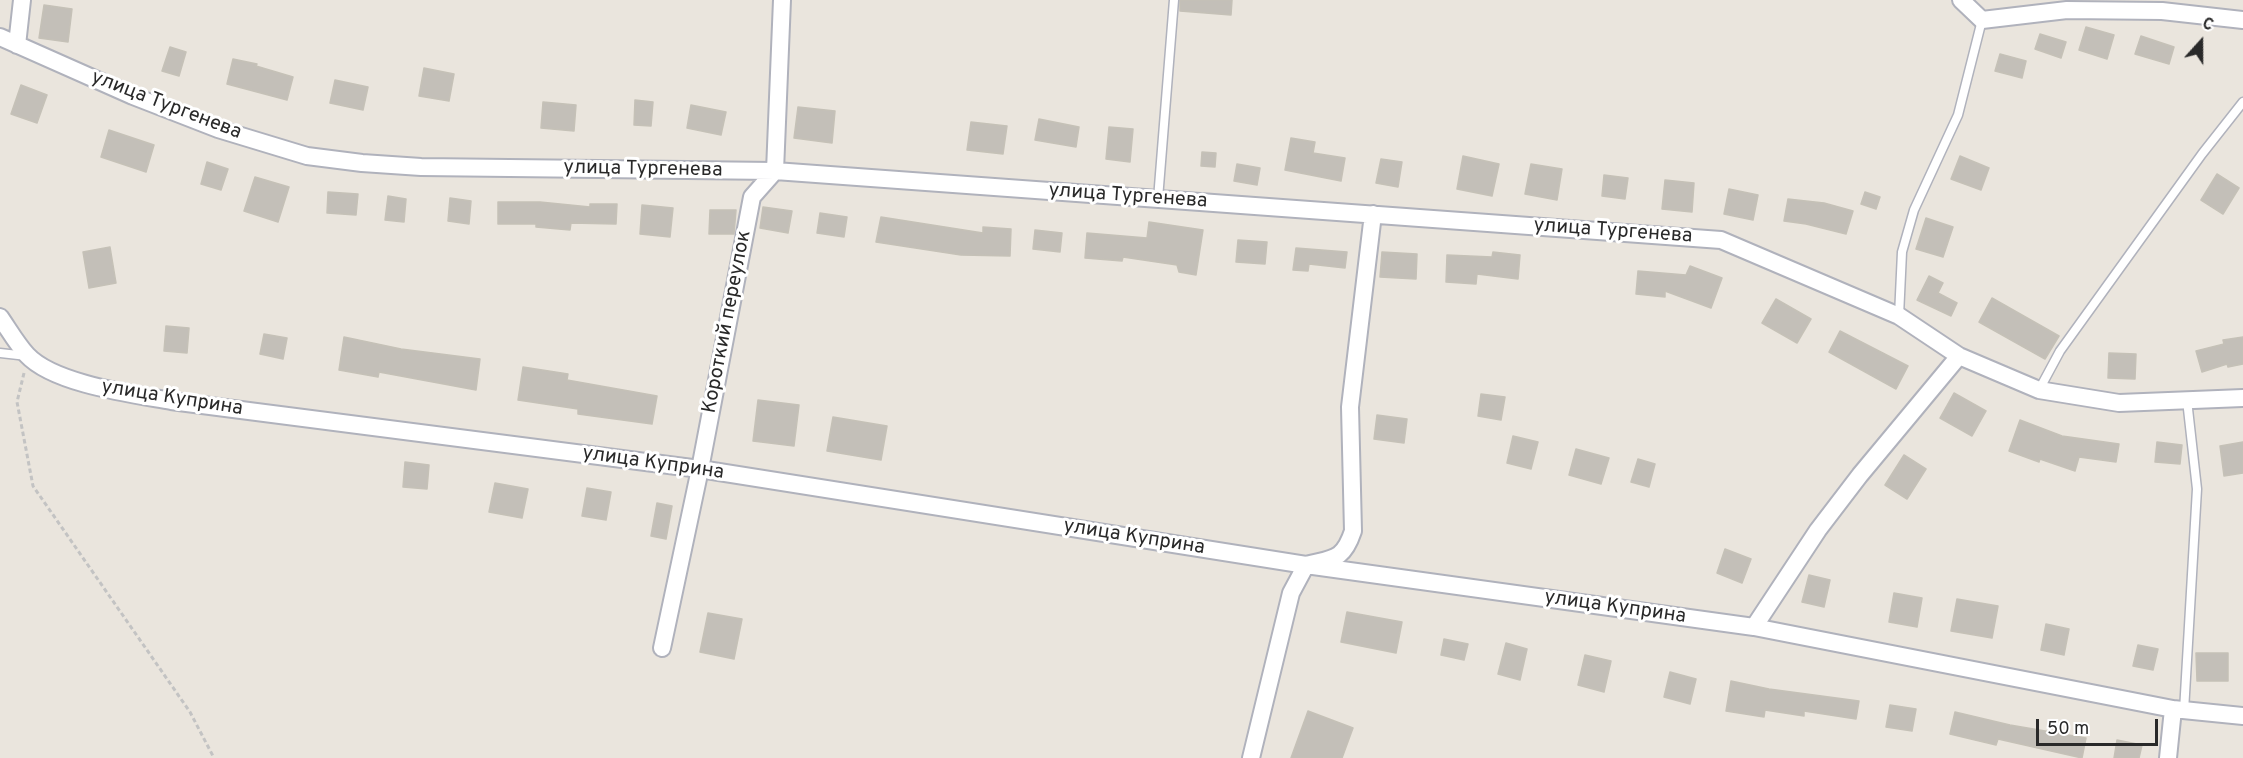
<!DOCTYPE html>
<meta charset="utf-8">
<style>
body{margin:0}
#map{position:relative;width:2243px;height:758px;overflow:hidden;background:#eae5dd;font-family:Overpass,sans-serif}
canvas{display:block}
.north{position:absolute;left:2171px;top:12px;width:60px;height:60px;-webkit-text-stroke:4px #fff;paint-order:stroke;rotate:21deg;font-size:16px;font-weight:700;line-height:24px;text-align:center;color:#292929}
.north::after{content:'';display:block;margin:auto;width:21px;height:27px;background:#292929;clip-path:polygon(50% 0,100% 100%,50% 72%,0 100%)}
.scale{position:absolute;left:2036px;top:719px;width:122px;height:27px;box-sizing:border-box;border:3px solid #292929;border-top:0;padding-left:8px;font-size:18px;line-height:21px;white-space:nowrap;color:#292929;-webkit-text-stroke:4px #fff;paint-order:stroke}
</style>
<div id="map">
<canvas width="2243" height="758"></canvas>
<div class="north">С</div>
<div class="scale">50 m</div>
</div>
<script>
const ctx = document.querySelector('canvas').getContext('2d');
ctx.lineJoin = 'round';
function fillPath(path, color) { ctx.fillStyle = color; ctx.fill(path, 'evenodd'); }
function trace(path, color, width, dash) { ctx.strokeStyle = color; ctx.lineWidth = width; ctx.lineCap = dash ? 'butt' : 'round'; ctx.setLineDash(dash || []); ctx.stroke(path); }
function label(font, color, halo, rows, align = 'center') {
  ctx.font = font + ' Overpass,sans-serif'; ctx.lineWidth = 6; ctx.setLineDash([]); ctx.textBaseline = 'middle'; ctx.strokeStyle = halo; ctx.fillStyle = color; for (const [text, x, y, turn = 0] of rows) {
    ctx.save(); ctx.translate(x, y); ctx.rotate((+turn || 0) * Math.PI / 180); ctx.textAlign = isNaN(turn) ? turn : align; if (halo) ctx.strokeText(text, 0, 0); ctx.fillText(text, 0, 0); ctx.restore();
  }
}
const building = new Path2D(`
 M1180 0H1232L1231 15 1180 11Z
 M44 5 72 9 68 42 39 38Z
 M2086 27 2114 35 2107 59 2079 50Z
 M2040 34 2066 42 2061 58 2035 49Z
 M2141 36 2174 47 2169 64 2135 54Z
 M170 47 186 52 179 76 162 71Z
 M2000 54 2026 61 2022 78 1995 71Z
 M233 59 257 64 256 66 293 77 287 100 227 84Z
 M424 68 454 74 449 101 419 96Z
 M335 80 368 87 363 110 330 103Z
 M21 85 47 95 37 123 11 114Z
 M635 100 653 102 651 126 634 125Z
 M543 102 576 105 574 131 541 128Z
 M691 105 726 112 721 135 687 128Z
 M798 107 835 111 832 143 794 138Z
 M1039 119 1079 127 1076 147 1035 140Z
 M971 122 1007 126 1003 154 967 150Z
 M1109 127 1133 129 1130 162 1106 159Z
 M109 130 154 145 146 172 101 157Z
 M1291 138 1315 142 1313 153 1345 158 1341 181 1285 170Z
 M1202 152 1216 153 1215 167 1201 166Z
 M1463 156 1499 164 1492 196 1457 189Z
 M1960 156 1989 168 1981 190 1951 179Z
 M1381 159 1402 162 1398 187 1376 183Z
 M207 162 228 169 221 190 201 184Z
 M1237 164 1260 168 1257 185 1234 181Z
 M1531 164 1562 169 1557 200 1525 194Z
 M2217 174 2239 188 2223 214 2201 200Z
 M1604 175 1628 178 1625 199 1602 196Z
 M255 177 289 187 278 222 244 211Z
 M1665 180 1694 183 1692 212 1662 209Z
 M1729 189 1758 195 1753 220 1724 214Z
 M328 192 358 194 356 215 327 213Z
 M1865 192 1880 197 1876 209 1861 204Z
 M388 196 406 199 404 222 385 220Z
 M450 198 471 201 469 224 448 221Z
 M1788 199 1824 203 1853 211 1846 234 1806 224 1784 221Z
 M498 202H540L590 207V204H617L616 224 571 223 570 230 536 227V224H498Z
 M642 205 673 208 670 237 640 234Z
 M763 207 792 211 788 233 760 228Z
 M710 210H736L734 234H709Z
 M820 213 847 217 844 237 817 233Z
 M881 217 983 233V227L1011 229 1010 256 961 255 876 242Z
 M1926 218 1953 227 1943 257 1916 249Z
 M1149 222 1203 230 1196 275 1179 272 1177 265 1123 257 1122 261 1085 258 1087 233 1147 238Z
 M1035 230 1062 233 1060 252 1033 249Z
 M1238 240 1267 242 1265 264 1236 262Z
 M110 247 116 283 89 288 83 252Z
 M1296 248 1347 252 1345 268 1309 264 1308 271 1293 270Z
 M1382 252 1417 254 1416 279 1380 277Z
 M1493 252 1520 255 1518 279 1477 274 1476 284 1446 282 1447 255 1492 257Z
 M1690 266 1722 278 1711 308 1665 291V297L1636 294 1638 271 1686 275Z
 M1929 276 1943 283 1938 293 1957 303 1951 316 1917 300Z
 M1992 298 2059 336 2045 359 1979 322Z
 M1776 299 1811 319 1797 343 1762 323Z
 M166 326 189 328 187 353 164 351Z
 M1840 331 1908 366 1896 389 1829 352Z
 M264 334 287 338 283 359 260 354Z
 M344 337 401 349 480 359 476 390 379 372 378 377 339 370Z
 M2243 337V364L2228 367 2227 364 2202 372 2196 351 2224 344 2223 340Z
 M2109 353 2136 354 2135 379 2108 378Z
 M523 367 568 374 567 380 657 396 652 424 578 414V409L518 400Z
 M1954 393 1986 411 1972 436 1940 418Z
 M1481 394 1505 397 1501 420 1478 416Z
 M758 400 799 405 794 446 753 441Z
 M1377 415 1407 419 1404 443 1374 439Z
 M833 417 887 426 881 460 827 451Z
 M2020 420 2062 436 2119 444 2116 462 2079 457 2075 471 2040 459 2039 462 2009 451Z
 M1513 436 1538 442 1531 469 1507 463Z
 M2157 442 2182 445 2180 464 2155 462Z
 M2243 442V473L2224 476 2220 446Z
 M1576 449 1609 458 1601 484 1569 475Z
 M1904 455 1926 469 1907 499 1885 485Z
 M1638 459 1655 464 1649 487 1631 482Z
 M405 462 429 465 427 489 403 487Z
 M495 483 528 489 522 518 489 512Z
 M587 488 611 492 606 520 582 516Z
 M657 503 672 506 666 539 651 536Z
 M1725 549 1751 559 1742 583 1717 573Z
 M1809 575 1830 580 1824 607 1802 602Z
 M1894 593 1922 598 1917 627 1889 622Z
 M1957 599 1998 606 1992 638 1951 631Z
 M1347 612 1402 622 1396 653 1341 642Z
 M708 613 742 619 734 659 700 652Z
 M2046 624 2069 629 2064 655 2041 650Z
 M1444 639 1468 644 1464 660 1441 655Z
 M1506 643 1527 649 1520 680 1498 674Z
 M2138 645 2158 649 2153 670 2133 666Z
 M2196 653H2228V681H2197Z
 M1585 655 1611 661 1604 692 1578 685Z
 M1670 672 1696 679 1690 704 1664 697Z
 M1731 681 1769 689 1859 701 1856 719 1804 711V716L1765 710 1764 717 1726 711Z
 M1890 705 1916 709 1912 731 1886 727Z
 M1308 711 1353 728 1342 758H1291Z
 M1955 712 2010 725 2086 738 2082 758 1998 739 1996 745 1950 734Z
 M2117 740 2142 745 2139 758H2114Z`);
fillPath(building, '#c3bfb8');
trace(building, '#c5c1b7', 1.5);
const lane = new Path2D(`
 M1158 199 1174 0
 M1899 316 1902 252 1914 210 1958 115 1982 20
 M0 353 27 356
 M2039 390 2060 351 2202 154 2243 102
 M2184 711 2197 489 2187 400`);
const street = new Path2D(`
 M1961 0 1982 20 2067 10 2162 11 2243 20
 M0 37 133 96 218 129 307 156 362 163 421 167 775 171 1721 240 1899 316 1959 356 2039 390 2119 403 2243 398
 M17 45 22 0
 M0 317C9 330 17 344 27 355 54 384 132 394 171 401L700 469 1306 565 1754 627 2173 709 2243 716
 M1754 627 1818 530 1860 475 1959 356
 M662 648 700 469 752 197 775 171 782 0
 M1251 758 1291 593 1306 565C1333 558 1343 561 1353 531L1350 407 1373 214
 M2168 758 2173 709`);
trace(lane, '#b0b2bc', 11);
trace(street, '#b0b2bc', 20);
trace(new Path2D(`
 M24 373 17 402 33 486 190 712 214 758`), '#c3c3c3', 3, [4.5, 3]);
trace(lane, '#fff', 8);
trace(street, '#fff', 16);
label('20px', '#292929', '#fff', [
 ["улица Тургенева",166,106,21],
 ["улица Тургенева",643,170,1],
 ["улица Тургенева",1128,197,4],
 ["улица Тургенева",1613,232,4],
 ["Короткий переулок",728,322,-79],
 ["улица Куприна",172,399,9],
 ["улица Куприна",653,464,8],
 ["улица Куприна",1134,538,9],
 ["улица Куприна",1615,608,8]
]);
</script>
